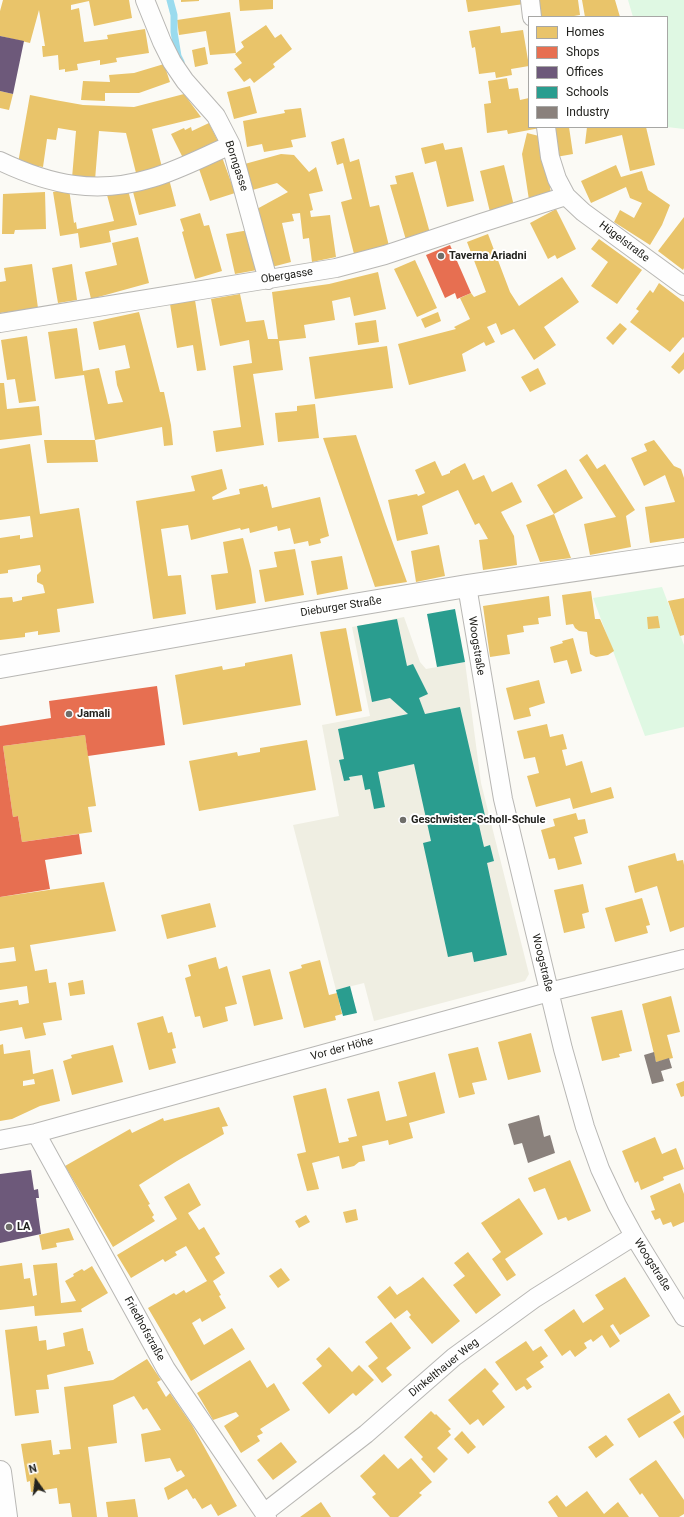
<!DOCTYPE html>
<meta charset="utf-8">
<style>
body{margin:0}
#map{position:relative;width:684px;height:1517px;overflow:hidden;background:#fbfaf5;font-family:Roboto,sans-serif}
canvas{display:block}
.legend{position:absolute;left:528px;top:16px;width:140px;height:112px;box-sizing:border-box;background:#fff;border:1px solid #a7a7a5;margin:0;padding:5px 7px;list-style:none;font-size:12px;color:#23231f}
.legend li{display:flex;align-items:center;gap:8px;height:20px}
.legend b{width:20px;border:1px solid #a7a7a5}
.north{position:absolute;left:16px;top:1461px;width:40px;height:40px;-webkit-text-stroke:3px #fff;paint-order:stroke;rotate:346deg;font-size:11px;font-weight:700;line-height:16px;text-align:center;color:#23231f}
.north::after{content:'';display:block;margin:auto;width:14px;height:18px;background:#23231f;clip-path:polygon(50% 0,100% 100%,50% 72%,0 100%)}
</style>
<div id="map">
<canvas width="684" height="1517"></canvas>
<ul class="legend">
<li><b style="height:11px;background:#e9c46a"></b>Homes</li>
<li><b style="height:11px;background:#e76f51"></b>Shops</li>
<li><b style="height:11px;background:#6d597a"></b>Offices</li>
<li><b style="height:11px;background:#2a9d8f"></b>Schools</li>
<li><b style="height:11px;background:#8a817c"></b>Industry</li>
</ul>
<div class="north">N</div>
</div>
<script>
const ctx = document.querySelector('canvas').getContext('2d');
ctx.lineJoin = 'round';
function fillPath(path, color) { ctx.fillStyle = color; ctx.fill(path, 'evenodd'); }
function trace(path, color, width, dash) { ctx.strokeStyle = color; ctx.lineWidth = width; ctx.lineCap = dash ? 'butt' : 'round'; ctx.setLineDash(dash || []); ctx.stroke(path); }
function label(font, color, halo, rows, align = 'center') {
  ctx.font = font + ' Roboto,sans-serif'; ctx.lineWidth = 4; ctx.setLineDash([]); ctx.textBaseline = 'middle'; ctx.strokeStyle = halo; ctx.fillStyle = color; for (const [text, x, y, turn = 0] of rows) {
    ctx.save(); ctx.translate(x, y); ctx.rotate((+turn || 0) * Math.PI / 180); ctx.textAlign = isNaN(turn) ? turn : align; if (halo) ctx.strokeText(text, 0, 0); ctx.fillText(text, 0, 0); ctx.restore();
  }
}
fillPath(new Path2D(`
 M404 617 420 662 426 669 465 662 481 783 529 974 525 981 374 1021 364 983 336 990 293 825 339 816 322 725 370 716 352 627Z`), '#efeee2');
fillPath(new Path2D(`
 M628 0H684V129L667 127V17H633Z
 M662 587 684 645V727L645 736 593 598Z`), '#dff8e3');
fillPath(new Path2D(`
 M3 0H129L132 18 94 26 89 1 71 5V10L79 8 84 42 108 39 107 35 145 29 149 53 116 58 117 62 100 65V60L77 64 78 70 65 72V69L59 70 58 55 43 57 42 46H45L39 10 30 43 0 36V11Z
 M181 0H199V1L181 2Z
 M239 0H273V9L240 11Z
 M466 0H524V4L468 12Z
 M537 0H578L580 15 568 17H540Z
 M582 0H615L620 17H585Z
 M230 12 236 53 210 55 206 31 179 35 177 20Z
 M266 25 275 38 281 34 292 49 273 64 275 67 254 83 250 78 244 82 234 69 242 63 235 54 244 47 241 42Z
 M500 26 501 33 523 30 529 66 511 69 512 75 496 78 495 72 479 74 475 47 472 48 469 31Z
 M205 47 208 64 195 67 192 50Z
 M164 64 170 82 139 93H105V101L81 100 83 81 110 82 109 75 134 73Z
 M507 78 509 89 518 88 520 100 529 98V127L540 128 508 134 507 130 487 133 484 104 491 103 488 81Z
 M250 86 257 113 234 119 227 92Z
 M0 91 13 94 9 110 0 108Z
 M184 94 201 117 152 129 162 167 136 173 126 133 99 131 95 180 72 178 76 131 58 128 56 140 47 139 43 167 18 163 30 95 55 100 83 105 134 107Z
 M301 108 306 137 291 140 293 147 264 152 262 144 247 147 243 121 285 113 284 110Z
 M209 123 219 143 184 160 171 134 184 128 185 130 191 127 192 131Z
 M551 127H569L573 154 556 157Z
 M587 127H646L655 165 630 171 622 135 585 144Z
 M527 133 543 137 551 194 529 200 522 154Z
 M344 138 350 162 359 159 370 207 379 205 389 246 354 254 341 202 352 199 343 163 337 165 331 142Z
 M443 143 445 150 462 147 474 201 447 207 436 161 425 164 421 148Z
 M281 154 294 155 309 172 316 167 323 191 309 194 313 210 310 211 311 217 330 215 336 257 312 262 309 238 303 239 300 213 292 214 294 221 282 223 291 262 268 268 255 210 288 192 277 183 249 191 241 165Z
 M222 157 235 193 210 201 198 166Z
 M504 165 514 206 490 212 480 171Z
 M616 165 621 177 642 171 648 190 670 205 662 225 650 245 614 222 620 210 634 218 642 203 630 198 626 187 591 203 581 181Z
 M413 172 430 233 406 240 390 185 397 184 395 176Z
 M169 179 176 206 139 215 132 188Z
 M69 189 74 223 76 222 77 229 114 221 107 195 128 190 137 225 109 231 111 242 80 248 78 233 60 236 53 192Z
 M45 192 46 229 15 230 14 234H2L3 194Z
 M556 209 576 249 557 259 555 255 548 259 530 223Z
 M200 213 204 226 209 225 222 271 195 279 182 232 184 231 180 219Z
 M684 217V268L683 270 658 251Z
 M249 230 257 270 235 274 226 234Z
 M488 234 510 292 519 306 562 277 579 302 544 327 556 345 534 360 514 329 501 335 496 323 487 327 495 342 486 346 484 342 462 354 466 371 409 385 398 344 456 329 454 327 470 319 460 298 471 293 474 297 486 292 467 242Z
 M138 237 149 283 91 299 85 272 117 265 112 243Z
 M599 239 642 270 617 304 591 286 608 262 591 249Z
 M415 260 437 308 417 317 394 269Z
 M32 264 38 308 0 313V282L6 281 4 268Z
 M72 264 77 300 58 303 52 268Z
 M378 272 386 309 354 316 350 297 332 301 335 320 304 325 306 338 279 341 283 370 253 374 264 445 216 452 213 431 241 427 233 366 252 363 249 340 220 346 211 299 240 294 246 322 264 320 268 339H278L272 292 329 284Z
 M659 283 684 302V338L683 337 670 352 630 322 639 311 636 309 650 290 653 293Z
 M195 300 206 370 197 371 193 345 177 348 170 304Z
 M139 312 160 392H164L171 425 173 445 164 446 162 427 95 440 84 375 55 379 48 332 77 328 83 371 99 368 108 404 123 402 117 385 115 371 130 368 125 345 99 350 93 322Z
 M438 312 441 321 425 328 421 319Z
 M376 320 379 342 358 345 355 323Z
 M620 323 627 329 613 345 606 338Z
 M27 336 36 401 19 403 15 379 7 380 1 340Z
 M387 346 393 388 315 399 309 357Z
 M684 352V369L679 374 671 367Z
 M538 368 546 384 530 392 521 377Z
 M0 383H4L7 409 39 406 42 435 0 440Z
 M315 404 319 438 278 442 275 413 297 411V406Z
 M356 435 386 524 407 582 375 587 323 438Z
 M44 440H95L98 462 47 463Z
 M654 440 674 466 681 469 684 478V538L650 543 645 507 675 502 665 475 644 486 631 458 647 451 644 444Z
 M30 444 40 514 79 508 94 603 57 609 60 632 38 635V631L25 633V637L0 640V598L12 597 13 602 22 600V597L45 593 43 585 37 582V575L41 571 40 565 8 570V573L0 574V538L20 535V539L33 537 30 516 0 520V449Z
 M587 454 597 469 605 464 635 510 626 516 631 547 590 555 584 524 616 517 579 460Z
 M435 461 442 476 450 473V471L465 463 473 480 484 475 492 492 512 482 522 502 501 512 514 536 517 565 483 570 479 540 488 539 479 523 475 525 458 490 422 506 428 534 397 541 388 500 417 494 418 496 425 493 415 470Z
 M222 469 227 489 212 497 213 500 240 494 239 489 263 484 264 487 267 486 272 508 320 497 329 536 320 539 321 543 309 546 308 541 294 544 290 528 278 531 277 526 250 533 249 528 241 530 240 528 191 540 188 525 161 529 168 576 181 575 186 614 153 619 136 501 195 491 191 476Z
 M566 469 583 498 554 514 537 485Z
 M554 514 571 558 540 562 526 525Z
 M243 538 251 569 256 603 216 610 211 575 228 573 223 542Z
 M439 545 445 576 416 582 411 551Z
 M295 549 304 595 265 602 259 570 277 567 274 552Z
 M342 556 348 589 317 595 311 561Z
 M591 591 595 619H600L614 651 608 655 596 657 590 654 587 632 579 631 575 628 573 624 566 625 562 595Z
 M549 596 551 616 538 618 539 624 523 626 524 632 507 635 510 654 490 657 483 606Z
 M684 598V635L680 636 668 601Z
 M658 616 660 628 648 629 647 617Z
 M346 628 362 711 336 716 320 632Z
 M573 638 582 671 571 674 567 660 554 663 550 647 563 643 562 641Z
 M292 654 301 705 183 725 175 675 222 666 223 670 245 666V663Z
 M539 680 545 703 529 708 531 716 514 720 506 688Z
 M547 724 550 737 563 734 567 749 562 750 566 766 582 761 591 793 611 787 614 798 573 809 570 798 536 807 527 776 539 773 535 757 524 759 517 731Z
 M85 735 96 806 88 807 92 832 22 842 18 816 13 817 3 746Z
 M307 740 316 790 199 811 189 761 237 752 238 756 260 752V748Z
 M576 813 578 820 585 819 588 833 574 837 582 864 558 870 555 858 549 859 541 830 555 826 553 819Z
 M675 853 677 861 683 860 684 865V927L670 932 657 886 635 893 628 866Z
 M104 882 116 931 30 945 35 971 47 969 49 983 56 982 62 1020 43 1023 46 1035 25 1039 22 1027 0 1031V1003L18 1000 19 1005 29 1003 27 986 0 990V963L16 961 14 947 0 949V897Z
 M583 884 589 912 582 914 585 928 564 933 554 890Z
 M642 898 650 925 646 926 648 933 615 942 605 908Z
 M210 903 216 927 167 939 161 915Z
 M216 957 219 969 227 966 237 1004 225 1007 228 1021 203 1028 200 1016 195 1017 185 978 191 976 188 965Z
 M320 960 329 995 337 993 342 1014 335 1016 336 1020 304 1028 289 972 302 968 301 965Z
 M270 969 283 1019 254 1026 242 976Z
 M83 980 85 994 70 996 68 983Z
 M671 996 680 1032 667 1035 673 1058 656 1062 642 1004Z
 M622 1010 632 1051 619 1054 620 1057 602 1061 591 1017Z
 M163 1016 168 1033 172 1032 176 1048 172 1049 176 1063 149 1070 137 1023Z
 M531 1033 541 1072 508 1080 498 1042Z
 M3 1044 4 1054 30 1050 33 1074 53 1069 60 1101 40 1106 12 1119 0 1121V1045ZM34 1079 35 1084 23 1086V1081Z
 M113 1045 123 1082 72 1095 63 1061 72 1058 71 1055Z
 M478 1047 487 1080 472 1083 475 1094 459 1098 448 1054Z
 M435 1072 445 1113 409 1123 413 1138 389 1145 388 1140 362 1146 365 1161 359 1162 354 1166 342 1169 339 1156 312 1163 319 1189 307 1191 297 1154 306 1152 293 1096 326 1088 339 1143 349 1141 348 1138 357 1136 347 1099 379 1091 386 1121 407 1116 398 1082Z
 M684 1081V1096L681 1097 676 1084Z
 M219 1107 228 1126 222 1127 224 1134 177 1161 139 1185 150 1204 148 1205 154 1215 152 1217 155 1221 113 1247 65 1166 130 1129 132 1133 163 1118 164 1121Z
 M655 1137 662 1154 676 1148 684 1169 663 1177 664 1180 641 1190 638 1181 635 1183 622 1151Z
 M570 1160 591 1211 568 1221 566 1217 558 1220 545 1188 534 1192 528 1178Z
 M189 1183 201 1205 188 1213 199 1230 204 1227 220 1254 215 1257 225 1273 213 1281 221 1295 219 1296 226 1308 202 1322 200 1318 192 1323 204 1345 232 1328 245 1349 191 1381 148 1308 174 1293 176 1295 184 1290 186 1293 207 1281 186 1246 175 1252 177 1255 165 1262 163 1259 131 1278 117 1255 177 1219 164 1197Z
 M680 1183 684 1194V1222L673 1227 671 1222 663 1225 660 1218 655 1220 651 1211 655 1210 650 1196Z
 M519 1198 543 1234 505 1259 516 1275 507 1281 492 1259 501 1252 481 1223Z
 M356 1209 358 1220 346 1223 343 1212Z
 M306 1215 310 1222 299 1228 295 1221Z
 M69 1228 74 1240 56 1243 57 1247 42 1250 39 1235Z
 M468 1252 501 1295 476 1314 453 1285 465 1276 454 1263Z
 M22 1263 24 1279 30 1278 33 1296 37 1295 33 1265 57 1263 61 1303 76 1301 65 1281 74 1276 73 1274 82 1269 84 1271 92 1266 108 1293 81 1309 82 1312 35 1316 34 1306 0 1310V1266Z
 M281 1268 290 1280 278 1288 269 1276Z
 M423 1277 460 1321 432 1344 409 1317 411 1315 407 1310 395 1319 377 1297 390 1286 397 1295 411 1286Z
 M625 1277 650 1316 620 1335 613 1324 610 1326 620 1341 610 1348 602 1335 593 1342 591 1339 584 1343 587 1348 575 1357 570 1350 562 1356 544 1330 574 1309 583 1323 604 1309 595 1295Z
 M391 1322 411 1348 386 1368 392 1375 382 1383 368 1366 378 1358 365 1342Z
 M37 1326 39 1341 46 1340 47 1350 65 1346 63 1333 83 1328 88 1351H90L94 1364 47 1375 49 1389 36 1390 39 1413 15 1416 5 1330Z
 M526 1341 533 1351 541 1346 548 1356 540 1362 544 1367 526 1379 532 1387 527 1390 524 1386 516 1391 495 1362Z
 M329 1347 352 1372 359 1365 374 1380 356 1396 353 1393 329 1414 302 1383 322 1366 316 1359Z
 M147 1359 161 1380 157 1382 166 1397 170 1393 192 1425 237 1506 218 1516 211 1504 202 1509 195 1498 193 1499 187 1489 168 1500 164 1488 185 1476 181 1470 177 1472 170 1458 145 1462 141 1434 161 1430 147 1408 143 1410 134 1396 113 1405 117 1443 88 1447 97 1517H72L70 1503 59 1504 57 1488 31 1492 30 1481 27 1482 21 1444 51 1440 53 1455 60 1454 59 1450 71 1449 64 1387 113 1380Z
 M250 1360 267 1388 274 1383 290 1410 260 1429 263 1433 257 1436 260 1441 241 1453 224 1426 239 1416 236 1412 213 1420 197 1393Z
 M485 1368 499 1384 492 1391 505 1407 483 1426 478 1419 470 1425 448 1400Z
 M669 1393 681 1412 639 1438 627 1419Z
 M431 1411 435 1415 436 1414 451 1429 448 1431 451 1435 437 1448 448 1459 434 1473 421 1459 423 1457 404 1437Z
 M684 1415V1439L673 1422Z
 M462 1431 476 1447 468 1454 454 1439Z
 M606 1435 614 1445 596 1458 588 1447Z
 M281 1442 297 1462 273 1480 257 1460Z
 M384 1454 398 1469 411 1458 432 1482 419 1493 422 1495 398 1517H390L372 1497 376 1494 360 1476Z
 M656 1460 684 1500V1514L679 1517H659L642 1493 640 1495 629 1479Z
 M587 1491 604 1514 618 1502 629 1517H558L548 1502 557 1495 566 1507Z
 M135 1499 138 1517H108L106 1502Z
 M321 1502 331 1517H300Z`), '#e9c46a');
fillPath(new Path2D(`
 M450 245 471 293 457 299 455 293 445 298 426 255Z
 M157 686 165 745 88 756 85 735 3 746 13 817 18 816 22 842 79 834 82 854 45 860 50 889 0 897V726L51 718 49 701Z`), '#e76f51');
fillPath(new Path2D(`
 M0 36 24 41 13 94 0 91Z
 M31 1170 34 1190 38 1189 39 1198H36L41 1234 0 1243V1174Z`), '#6d597a');
fillPath(new Path2D(`
 M455 609 465 662 437 667 427 614Z
 M397 619 407 666 413 664 428 694 419 698 425 714 460 707 486 820 478 821 484 847 490 845 494 861 487 863 507 955 474 962 472 952 448 957 423 843 431 841 414 764 378 772 385 807 374 809 370 789 365 790 362 775 349 777 350 780 344 781 339 760 344 759 338 729 408 714 390 698 372 702 357 626Z
 M350 986 357 1013 343 1016 336 990Z`), '#2a9d8f');
fillPath(new Path2D(`
 M654 1052 656 1062 669 1058 672 1068 661 1071 664 1081 652 1084 644 1055Z
 M539 1115 544 1137 550 1135 555 1153 528 1163 522 1143 514 1145 508 1124Z`), '#8a817c');
trace(new Path2D(`
 M170 0 174 15V32L178 56 181 62`), '#9adbee', 7);
const minor = new Path2D(`
 M145 0 162 42 172 62 185 81 216 116 231 145 268 280
 M530 0 532 17
 M546 127 550 157 557 179 566 196 583 212 684 286
 M0 161C50 185 97 195 152 178 179 170 205 156 231 145
 M0 323 336 268 385 255 481 223 566 196
 M467 586 503 799 563 1049 585 1127 600 1169 617 1205 634 1236 684 1317
 M36 1133 166 1369 267 1517
 M0 1140 36 1133 549 992 684 959
 M264 1513 366 1434 454 1357 535 1298 634 1236`);
const tertiary = new Path2D(`
 M0 667 294 615 467 586 684 554`);
const secondary = new Path2D(`
 M0 1472 6 1517`);
trace(minor, '#b8b7b4', 20);
trace(tertiary, '#b8b7b4', 24);
trace(secondary, '#b8b7b4', 24);
trace(minor, '#fefefe', 18);
trace(tertiary, '#fefefe', 22);
trace(secondary, '#fefefe', 22);
for (const [x, y, r, color] of [
 [441,256,4,"#6f6e6a"],
 [69,714,4,"#6f6e6a"],
 [403,820,4,"#6f6e6a"],
 [9,1227,4,"#6f6e6a"]
]) { const dot = new Path2D(); dot.arc(x, y, r, 0, 2 * Math.PI); ctx.fillStyle = color; ctx.fill(dot); trace(dot, '#fff', 1.5); }
label('11px', '#23231f', '#fff', [
 ["Borngasse",236,166,72],
 ["Hügelstraße",624,242,37],
 ["Obergasse",287,276,-9],
 ["Dieburger Straße",341,607,-9],
 ["Woogstraße",476,646,81],
 ["Woogstraße",542,963,76],
 ["Vor der Höhe",342,1049,-15],
 ["Woogstraße",652,1265,58],
 ["Friedhofstraße",144,1329,61],
 ["Dinkelthauer Weg",444,1368,-39]
]);
label('bold 11px', '#23231f', '#fff', [
 ["Taverna Ariadni",449,256],
 ["Jamali",77,714],
 ["Geschwister-Scholl-Schule",411,820],
 ["LA",17,1227]
], 'left');
</script>
